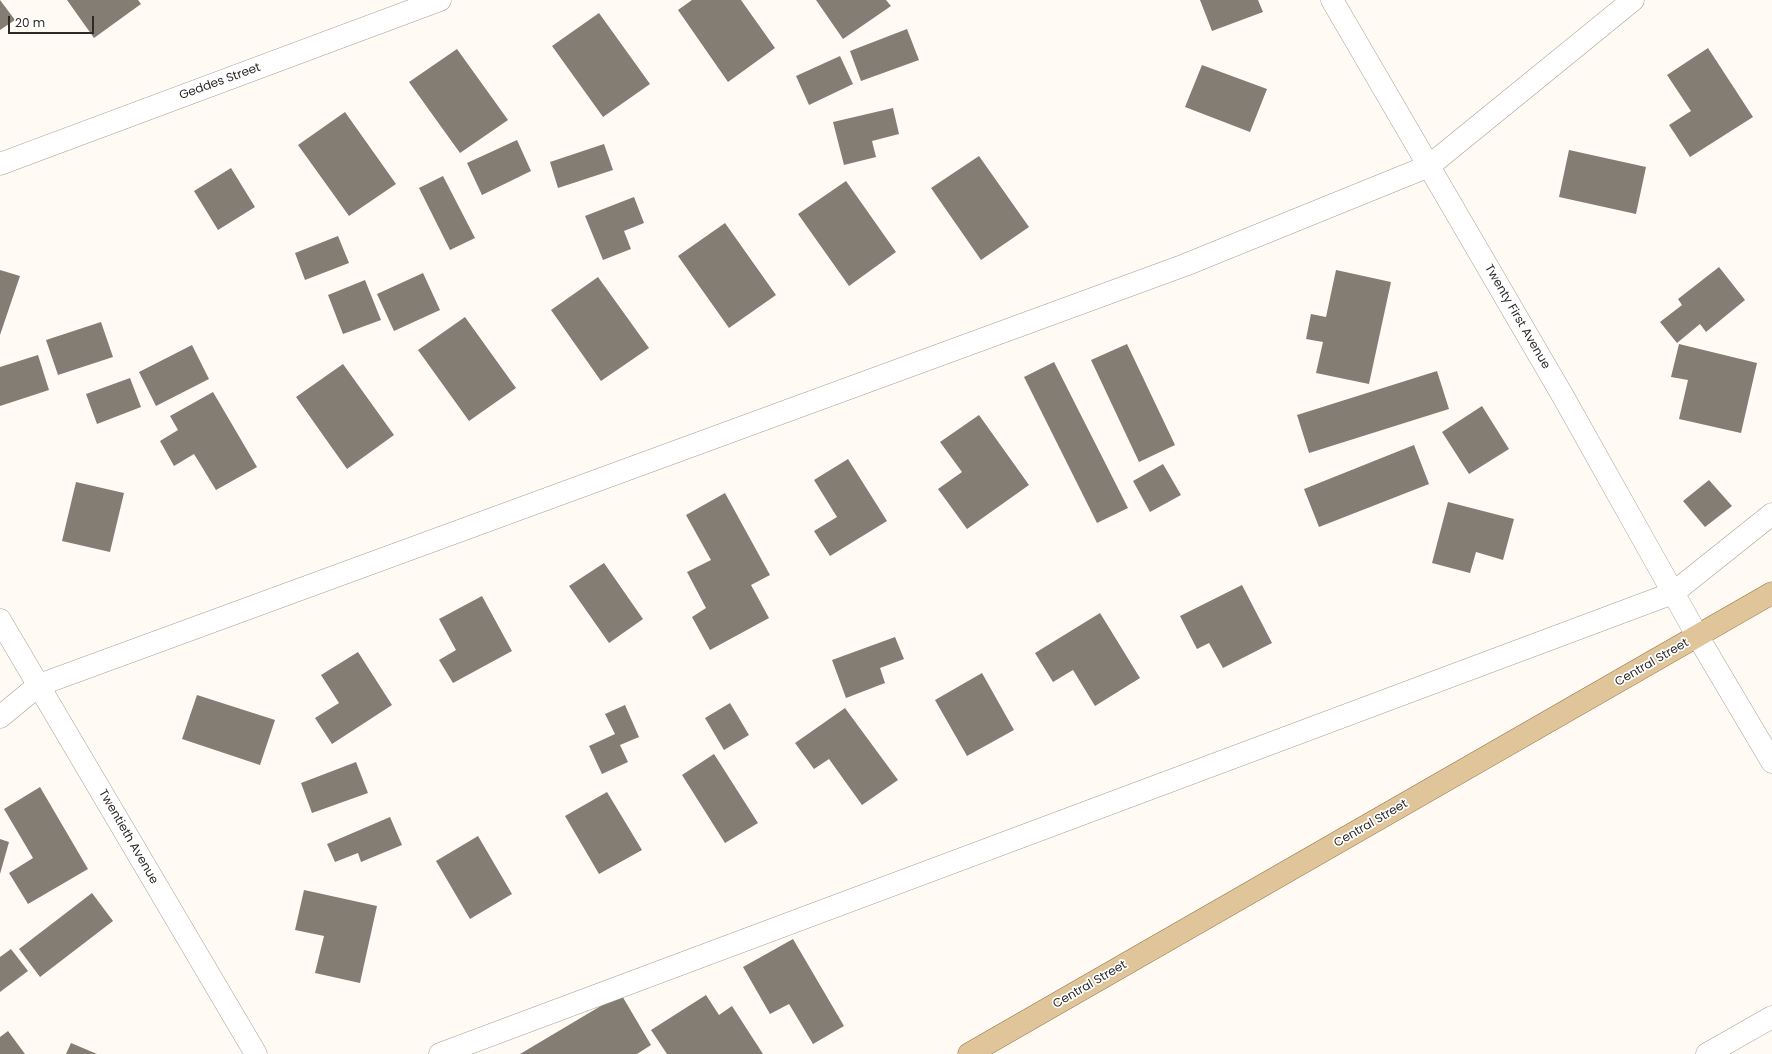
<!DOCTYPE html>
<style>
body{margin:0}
#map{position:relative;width:1772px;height:1054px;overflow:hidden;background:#fffaf4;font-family:Poppins,sans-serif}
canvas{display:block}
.scale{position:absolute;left:8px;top:16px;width:86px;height:18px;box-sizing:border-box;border:2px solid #2d2a27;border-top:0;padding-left:5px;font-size:12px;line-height:14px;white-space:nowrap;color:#2d2a27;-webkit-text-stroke:3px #fff;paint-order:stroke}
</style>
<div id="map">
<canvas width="1772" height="1054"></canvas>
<div class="scale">20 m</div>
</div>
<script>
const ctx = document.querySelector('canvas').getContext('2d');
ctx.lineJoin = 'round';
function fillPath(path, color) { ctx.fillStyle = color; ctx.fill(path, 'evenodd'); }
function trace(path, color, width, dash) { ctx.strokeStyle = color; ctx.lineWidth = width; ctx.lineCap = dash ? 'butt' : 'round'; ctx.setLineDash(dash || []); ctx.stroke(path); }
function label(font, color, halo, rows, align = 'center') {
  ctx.font = font + ' Poppins,sans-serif'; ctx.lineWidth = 3.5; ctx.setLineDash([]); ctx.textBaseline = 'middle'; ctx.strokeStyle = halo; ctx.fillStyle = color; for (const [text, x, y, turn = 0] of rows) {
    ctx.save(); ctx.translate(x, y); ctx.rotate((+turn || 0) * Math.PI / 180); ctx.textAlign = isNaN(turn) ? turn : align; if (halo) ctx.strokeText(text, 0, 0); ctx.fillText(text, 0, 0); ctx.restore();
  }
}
fillPath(new Path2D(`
 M0 0 15 20 0 30Z
 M67 0H138L141 4 94 38Z
 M692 0H741L775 48 728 82 678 10Z
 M816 0H886L891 6 843 39Z
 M1200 0H1258L1263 12 1212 31Z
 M599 13 650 84 603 117 552 46Z
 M907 29 919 60 861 81 850 51Z
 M1708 48 1753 117 1690 157 1669 125 1691 111 1667 75Z
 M457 49 508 120 460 153 409 82Z
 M840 56 853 84 809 105 796 76Z
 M1202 65 1267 89 1250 132 1185 107Z
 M893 108 899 134 872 141 876 157 844 165 833 122Z
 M345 112 396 184 349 216 298 145Z
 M517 140 531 171 482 195 467 163Z
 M604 144 613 170 558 188 550 162Z
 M1569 150 1646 167 1636 214 1559 197Z
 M979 156 1029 227 981 260 931 188Z
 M231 168 255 207 218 230 194 191Z
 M443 176 475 238 450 250 419 188Z
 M846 181 896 252 849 286 798 214Z
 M634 197 644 223 624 231 631 249 603 260 585 216Z
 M725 223 776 295 729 328 678 256Z
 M338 236 349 263 305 280 295 253Z
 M1719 267 1745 300 1706 332 1700 324 1677 343 1660 322 1682 305 1678 299Z
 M0 270 20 276 0 335Z
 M1336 270 1391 282 1369 384 1316 373 1323 342 1306 339 1311 314 1326 317Z
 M423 273 440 310 394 331 377 294Z
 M598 277 649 348 601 381 551 310Z
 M365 280 381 320 343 334 328 295Z
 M465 317 516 388 469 421 418 350Z
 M101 322 113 357 58 375 46 340Z
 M1127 344 1175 445 1139 462 1091 360Z
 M1679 344 1757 363 1741 433 1679 419 1688 380 1671 377Z
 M192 345 209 379 156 406 139 372Z
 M38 355 49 390 0 406V367Z
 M1054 362 1128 508 1097 523 1024 377Z
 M343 364 394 435 347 469 296 397Z
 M1437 371 1449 409 1309 453 1297 415Z
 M130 378 141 407 97 424 86 394Z
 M213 392 257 467 216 490 194 454 174 466 160 441 178 430 170 416Z
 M1482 406 1509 449 1469 474 1442 432Z
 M979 415 1029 485 967 529 938 489 962 472 940 442Z
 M1414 445 1429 484 1319 527 1304 489Z
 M848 459 887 521 830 556 814 531 837 517 814 480Z
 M1163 464 1181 495 1150 512 1133 481Z
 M1709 480 1732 506 1705 527 1683 501Z
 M76 482 124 493 110 552 62 541Z
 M725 493 770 575 751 585 769 618 710 650 692 617 706 608 687 572 711 560 686 515Z
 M1448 502 1514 519 1503 560 1476 552 1470 573 1432 563Z
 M604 563 643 619 609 643 569 586Z
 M1242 585 1272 643 1223 668 1209 643 1197 649 1180 616Z
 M482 596 512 651 453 683 439 660 456 650 439 619Z
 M1100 613 1140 678 1095 706 1073 670 1053 682 1035 653Z
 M895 637 904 659 880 668 885 683 846 698 832 660Z
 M358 652 392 705 332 744 315 718 339 703 321 675Z
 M982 673 1014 730 967 756 935 700Z
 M197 695 275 720 260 765 182 739Z
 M730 703 749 735 724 750 705 718Z
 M625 705 639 737 620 745 628 762 602 774 589 746 615 734 605 714Z
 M845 708 898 780 862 805 829 759 814 769 795 743Z
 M714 754 758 823 725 843 682 775Z
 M356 762 368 793 312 813 301 783Z
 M40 787 88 869 28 904 9 873 33 858 4 809Z
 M607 792 642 850 599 874 565 816Z
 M390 817 402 845 361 862 358 853 335 862 327 844Z
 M478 836 512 894 470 919 436 861Z
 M0 839 9 842 0 874Z
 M304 890 377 906 360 983 315 973 324 936 295 930Z
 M92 893 113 921 40 977 19 949Z
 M793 939 844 1026 813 1044 789 1004 770 1014 743 967Z
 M11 949 28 971 0 992V957Z
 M621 994 651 1045 637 1054H520Z
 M706 995 719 1015 732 1006 763 1054H667L651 1030Z
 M8 1031 25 1054H0V1037Z
 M71 1043 97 1054H66Z`), '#847d74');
const minor = new Path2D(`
 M1332 0 1564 398 1698 637 1772 762
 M0 164 440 0
 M0 620 256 1054
 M0 717 39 685 1185 265 1429 166 1633 0
 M440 1054 1673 593 1772 514
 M1707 1054 1772 1017`);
const major = new Path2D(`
 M969 1054 1772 593`);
trace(minor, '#a69f96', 23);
trace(major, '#947446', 23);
trace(minor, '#fff', 22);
trace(major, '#e0c49a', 22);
label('12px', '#2d2a27', '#fff', [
 ["Geddes Street",220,82,-20],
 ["Twenty First Avenue",1517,317,60],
 ["Central Street",1652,663,-30],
 ["Central Street",1371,824,-30],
 ["Twentieth Avenue",128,837,60],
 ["Central Street",1090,985,-30]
]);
</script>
